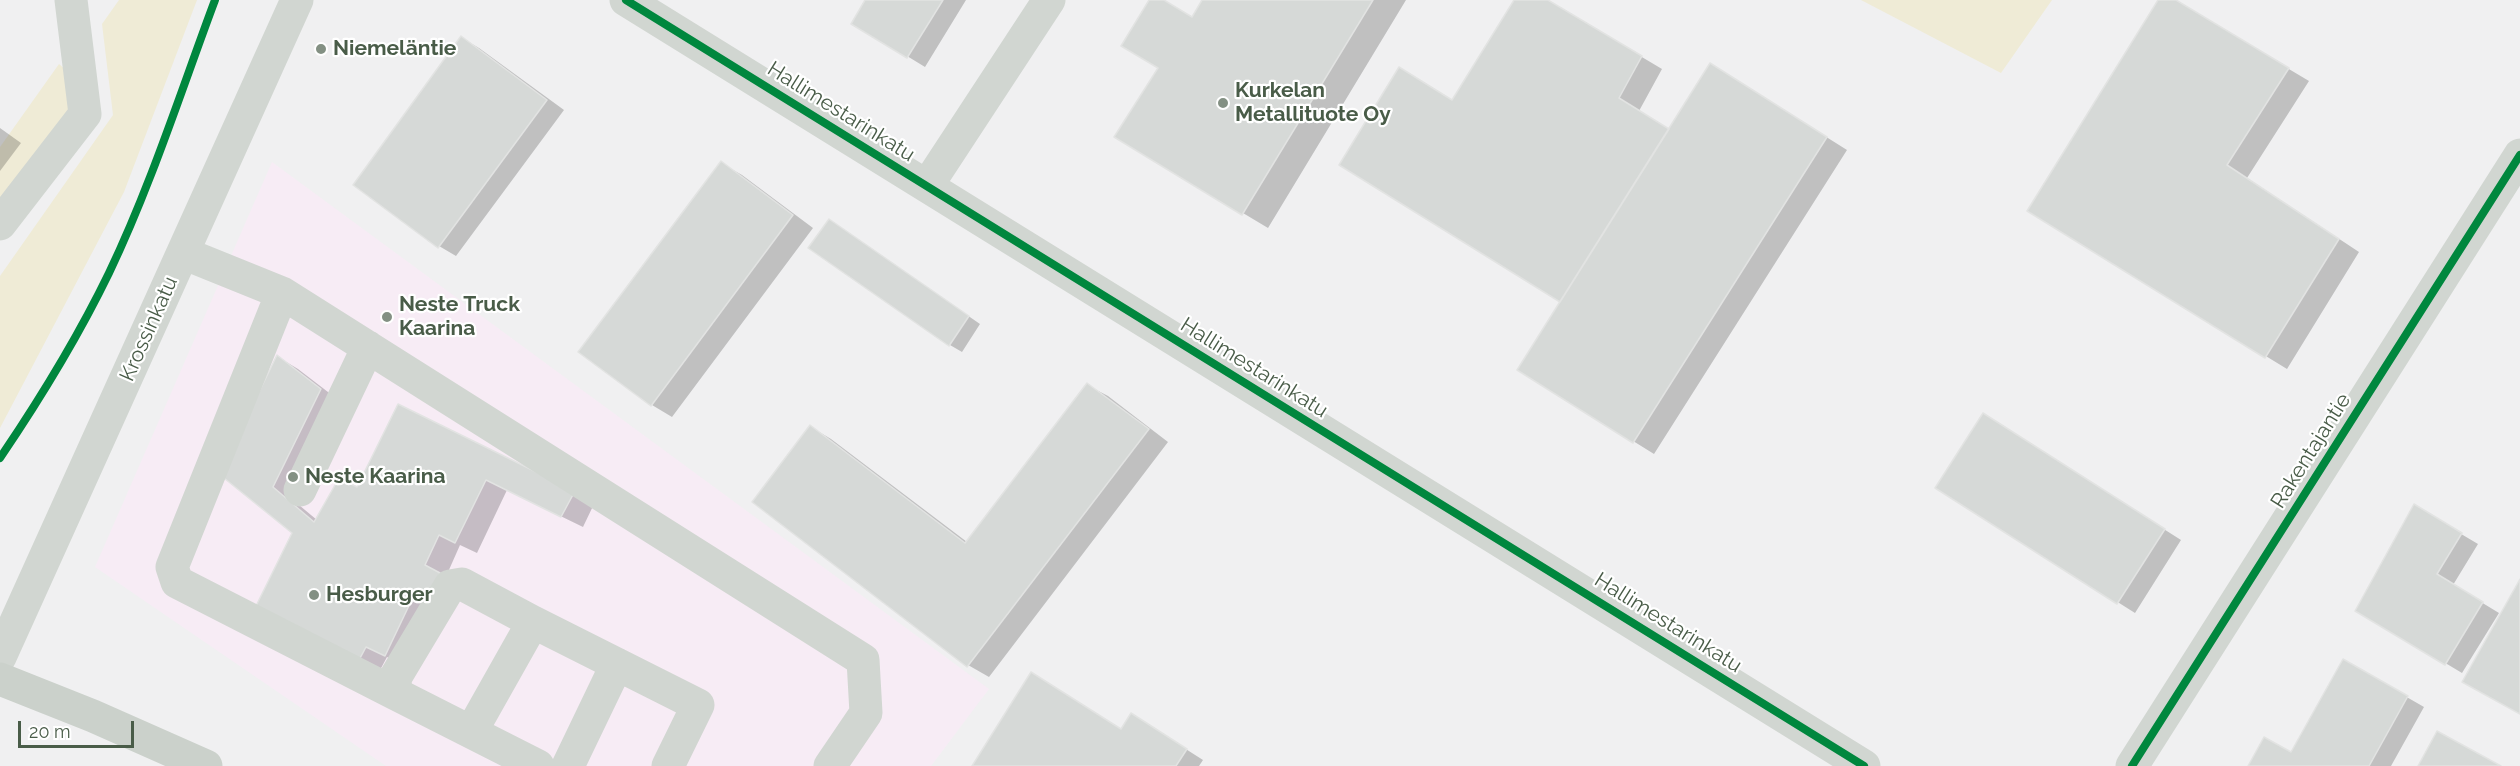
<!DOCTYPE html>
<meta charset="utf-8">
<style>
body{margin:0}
#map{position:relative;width:2520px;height:766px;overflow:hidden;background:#f0f0f1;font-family:Raleway,sans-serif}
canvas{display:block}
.scale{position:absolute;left:18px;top:721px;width:116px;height:27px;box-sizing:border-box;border:3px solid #495c48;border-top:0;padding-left:8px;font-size:18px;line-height:21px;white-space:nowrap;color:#495c48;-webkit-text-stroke:4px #fff;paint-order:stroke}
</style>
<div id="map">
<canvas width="2520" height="766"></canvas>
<div class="scale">20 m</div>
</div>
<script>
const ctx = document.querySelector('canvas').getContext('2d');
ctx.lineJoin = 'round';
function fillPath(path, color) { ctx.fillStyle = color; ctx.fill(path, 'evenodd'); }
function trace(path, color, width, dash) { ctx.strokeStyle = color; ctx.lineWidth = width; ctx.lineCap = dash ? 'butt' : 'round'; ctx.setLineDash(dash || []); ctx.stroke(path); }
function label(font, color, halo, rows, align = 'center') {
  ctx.font = font + ' Raleway,sans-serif'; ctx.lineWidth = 4.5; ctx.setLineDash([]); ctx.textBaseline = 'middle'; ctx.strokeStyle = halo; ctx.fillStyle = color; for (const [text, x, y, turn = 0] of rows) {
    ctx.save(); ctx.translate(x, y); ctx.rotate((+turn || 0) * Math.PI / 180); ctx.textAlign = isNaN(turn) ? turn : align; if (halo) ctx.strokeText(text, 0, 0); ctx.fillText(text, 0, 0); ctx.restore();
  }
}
fillPath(new Path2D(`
 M272 162 989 689 931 766H386L95 567Z`), '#f7ecf5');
fillPath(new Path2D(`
 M119 0H197L124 192 0 428V276L113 115 102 24Z
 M1861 0H2052L2001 73Z
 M59 64 73 76 68 120 0 216V147Z`), '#efebd6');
fillPath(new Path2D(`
 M867 0H966L925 67 853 23Z
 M1151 0H1161L1193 19 1204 0H1406L1268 228 1116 137 1160 68Z
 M1516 0H1546L1662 69 1639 111 1670 130 1731 77 1847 150 1654 454 1519 370 1562 302 1453 102Z
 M2159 0H2173L2309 81 2247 178 2359 252 2287 369 2029 211Z
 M462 38 479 48 564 110 456 256 439 246 355 184Z
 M0 128 21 143 0 171Z
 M721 163 742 175 813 228 672 417 652 405Z
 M841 228 980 324 962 352 950 345Z
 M278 357 298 369 341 402 293 500 317 520 358 489 399 406 594 504 583 527 507 490 477 553 460 545 406 667 387 657 379 672 276 622 293 533 221 474Z
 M1087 385 1108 396 1168 442 989 677 968 665 811 427 831 439 967 542Z
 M2000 425 2181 540 2135 613 1937 488Z
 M2414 506 2478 544 2453 585 2499 613 2462 673 2357 610Z
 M2344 661 2424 707 2391 766H2249L2292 754Z
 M1148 725 1203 760 1199 766H973Z`), '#0003');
const building = new Path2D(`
 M865 0H943L907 58 851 24Z
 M1149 0H1164L1192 17 1202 0H1373L1242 215 1114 137 1158 68 1121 46Z
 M1514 0H1548L1642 56 1619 98 1669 129 1560 302 1339 165 1399 67 1452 100Z
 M2158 0H2176L2289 68 2227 165 2339 239 2265 358 2027 211Z
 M461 36 547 100 438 248 353 185Z
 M1710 63 1827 137 1633 443 1517 370Z
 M721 161 793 215 651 406 578 352Z
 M829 219 969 316 949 346 808 248Z
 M277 355 321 389 273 487 314 522 339 478 357 487 398 404 575 491 561 517 486 480 455 543 439 535 425 565 440 573 427 599 415 593 385 656 366 647 358 662 254 610 292 533 219 474Z
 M1087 383 1149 429 967 667 752 502 810 425 965 543Z
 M1983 413 2165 529 2117 604 1935 488Z
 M2414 504 2462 533 2437 574 2483 602 2445 665 2355 611Z
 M2520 579V714L2462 682Z
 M2343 659 2408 696 2369 766H2248L2264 737 2291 752Z
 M1031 672 1121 729 1131 713 1187 749 1176 766H972Z
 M2437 731 2501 766H2418Z`);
fillPath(building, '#d6d9d7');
trace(building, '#e2e3e2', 1.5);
trace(new Path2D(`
 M626 0 1864 766
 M927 186 1049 0
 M0 224 85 114 71 0
 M183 253 282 293 863 660 866 713 830 766
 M282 293 172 567 177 582 396 694
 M300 490 368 347
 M0 657 297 0
 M471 732 533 622
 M538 766 396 694 395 678 450 586 462 584 533 622 698 705 668 766
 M568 766 617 664
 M2132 766 2520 155`), '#d1d6d1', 33);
trace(new Path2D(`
 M0 679 93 716 206 766`), '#cbd1cb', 33);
trace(new Path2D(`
 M626 0 1864 766
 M0 458C40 399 78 337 109 273 151 185 181 91 215 0
 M2132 766 2520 155`), '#00873e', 8);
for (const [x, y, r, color] of [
 [321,49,6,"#839083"],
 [1223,103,6,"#839083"],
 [387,317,6,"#839083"],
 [293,477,6,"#839083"],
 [314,595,6,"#839083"]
]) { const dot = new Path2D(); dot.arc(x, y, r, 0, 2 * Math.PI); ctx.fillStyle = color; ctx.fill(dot); trace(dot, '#fff', 2); }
label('bold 21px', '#495c48', '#fff', [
 ["Niemeläntie",333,49],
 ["Kurkelan",1235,91],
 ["Metallituote Oy",1235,115],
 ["Neste Truck",399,305],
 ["Kaarina",399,329],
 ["Neste Kaarina",305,477],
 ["Hesburger",326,595]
], 'left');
label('21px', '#495c48', '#fff', [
 ["Hallimestarinkatu",841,112,32],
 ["Krossinkatu",149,329,-66],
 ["Hallimestarinkatu",1254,368,32],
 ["Rakentajantie",2311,451,-58],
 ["Hallimestarinkatu",1668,623,32]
]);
</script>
